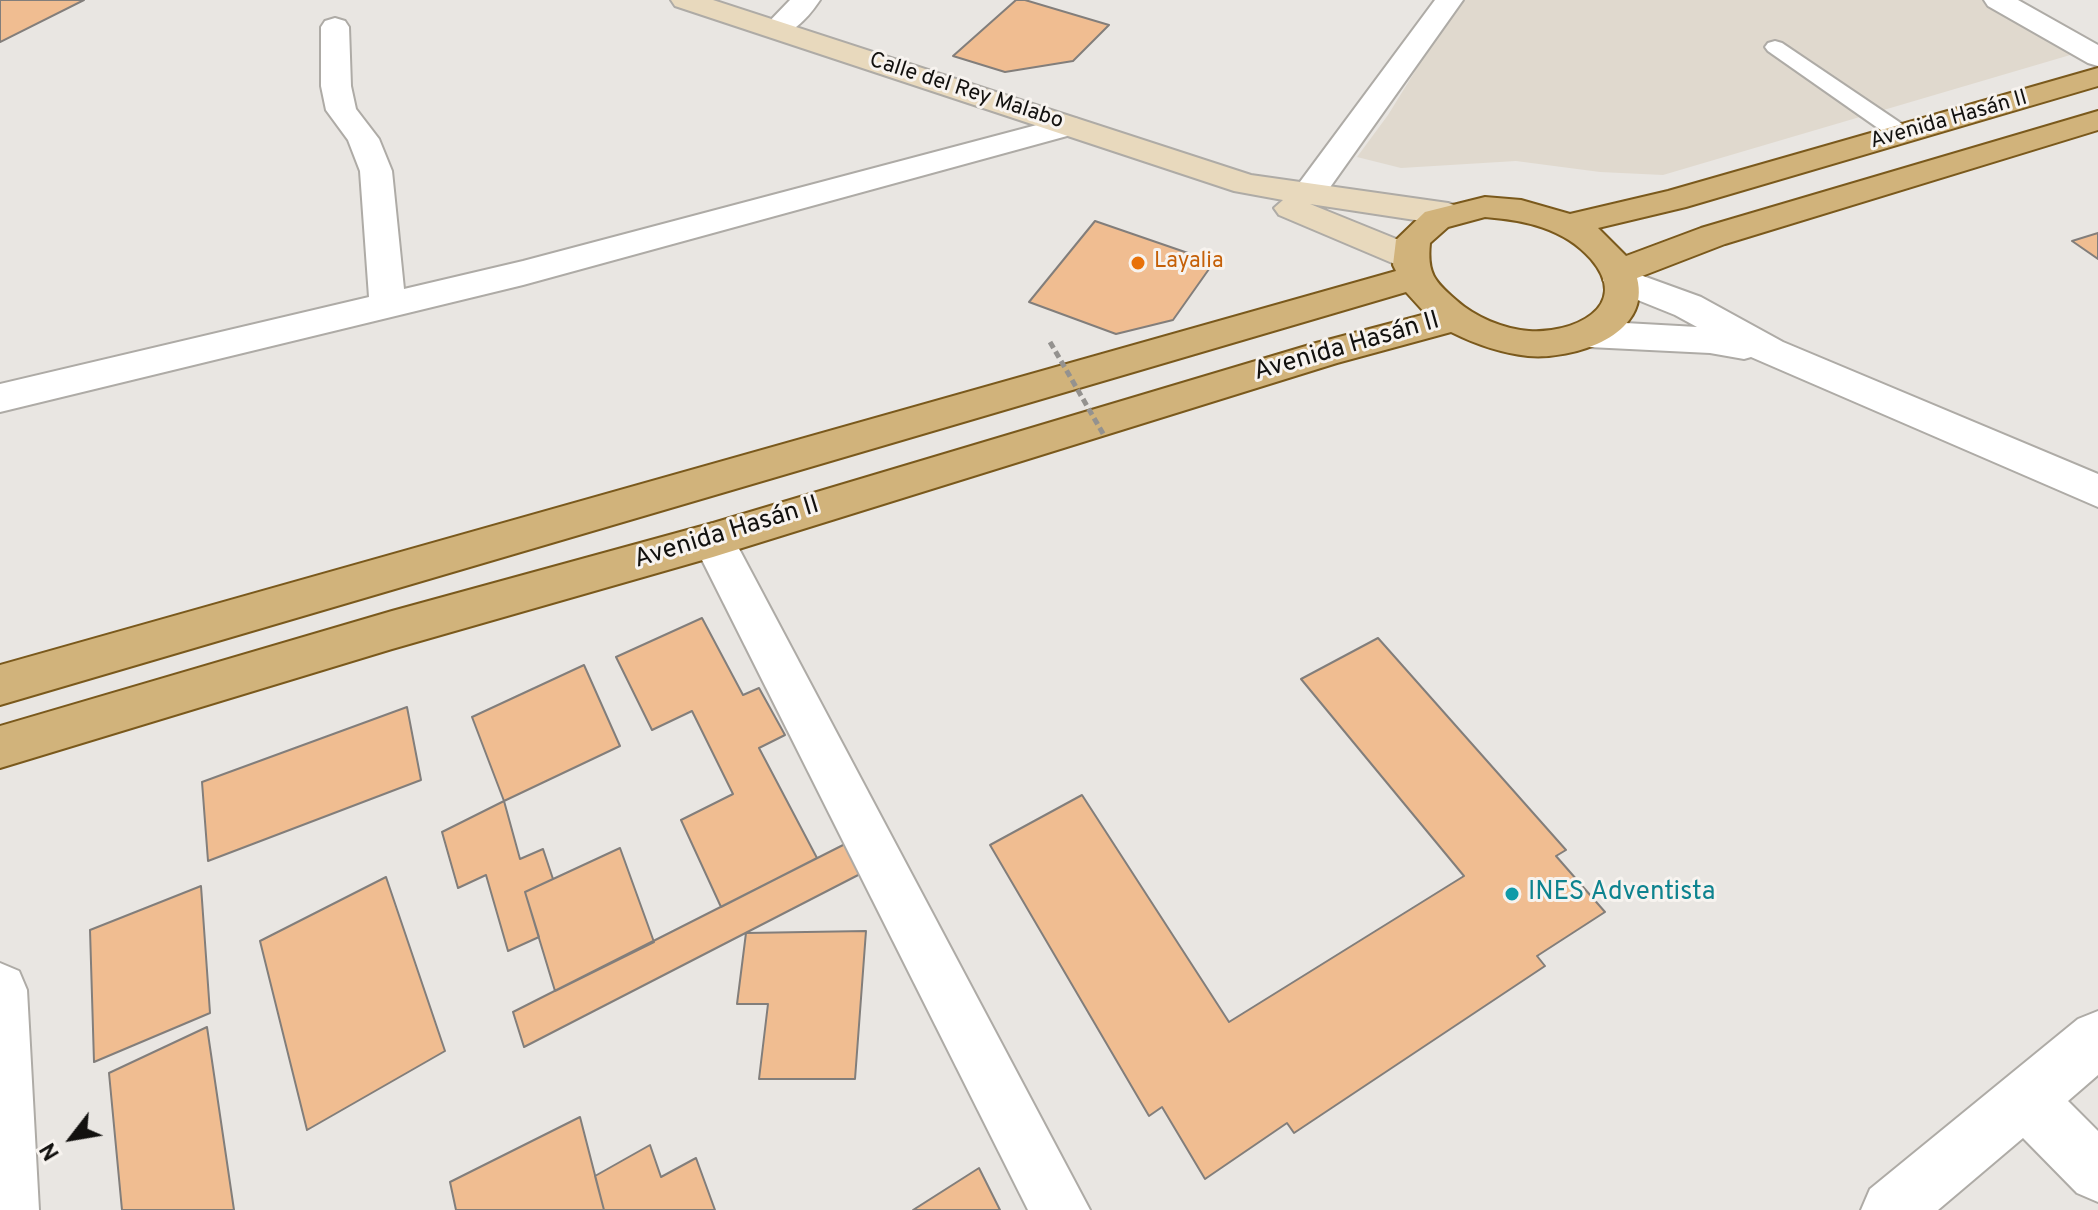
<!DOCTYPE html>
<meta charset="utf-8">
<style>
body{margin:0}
#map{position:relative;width:2098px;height:1210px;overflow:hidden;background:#e9e6e2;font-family:Overpass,sans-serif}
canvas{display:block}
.north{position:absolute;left:32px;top:1098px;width:80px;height:80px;-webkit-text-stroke:6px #f7f3ef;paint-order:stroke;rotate:239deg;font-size:22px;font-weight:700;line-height:32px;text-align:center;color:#12110f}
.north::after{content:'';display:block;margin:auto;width:28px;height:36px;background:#12110f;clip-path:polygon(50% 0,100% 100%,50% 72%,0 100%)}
</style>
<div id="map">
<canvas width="2098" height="1210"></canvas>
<div class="north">N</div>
</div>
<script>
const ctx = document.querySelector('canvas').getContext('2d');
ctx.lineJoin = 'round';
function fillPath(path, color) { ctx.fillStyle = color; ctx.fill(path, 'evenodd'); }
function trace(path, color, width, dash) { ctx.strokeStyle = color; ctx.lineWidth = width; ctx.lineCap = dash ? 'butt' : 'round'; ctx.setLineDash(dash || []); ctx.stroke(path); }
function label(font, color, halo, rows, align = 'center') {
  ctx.font = font + ' Overpass,sans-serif'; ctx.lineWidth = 6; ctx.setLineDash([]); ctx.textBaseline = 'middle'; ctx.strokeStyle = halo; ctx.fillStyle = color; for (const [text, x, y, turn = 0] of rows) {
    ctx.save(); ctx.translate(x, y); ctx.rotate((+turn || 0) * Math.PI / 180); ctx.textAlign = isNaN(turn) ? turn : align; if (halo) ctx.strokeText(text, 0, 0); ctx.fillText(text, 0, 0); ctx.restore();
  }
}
fillPath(new Path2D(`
 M1459 0H1984L2077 53 1663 175 1600 172 1516 161 1401 168 1357 157 1388 115Z`), '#e0d9ce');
const building = new Path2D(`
 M0 0H84L0 42Z
 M1016 0H1025L1109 25 1073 61 1005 72 953 56Z
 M1095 221 1214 262 1173 320 1116 334 1029 302Z
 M2098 233V259L2072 241Z
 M702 618 743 695 759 688 785 735 759 748 817 858 721 907 681 820 733 794 692 711 652 730 616 657Z
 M1378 638 1566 850 1556 856 1605 912 1537 956 1545 966 1294 1133 1287 1123 1205 1179 1162 1107 1149 1116 990 845 1082 795 1229 1022 1464 876 1301 679Z
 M584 665 620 746 504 801 472 717Z
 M407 707 421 780 208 861 202 782Z
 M504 801 520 859 543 849 553 879 525 892 539 937 508 951 486 875 458 888 442 832Z
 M849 842 864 872 524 1047 513 1012Z
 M620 848 654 942 555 991 525 892Z
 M386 877 445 1051 307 1130 260 941Z
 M201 886 210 1013 94 1062 90 930Z
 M866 931 855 1079H759L768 1004H737L746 933Z
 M207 1027 234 1210H122L109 1073Z
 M580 1117 604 1210H456L450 1182Z
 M650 1145 661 1177 696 1158 715 1210H604L595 1176Z
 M979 1168 1000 1210H913Z`);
fillPath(building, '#f0bd91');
trace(building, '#827e7b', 2);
const service = new Path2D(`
 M1775 41 1782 43 1911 130 1914 135 1911 140H1895L1768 51 1765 47 1768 43Z`);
const minor = new Path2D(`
 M790 0H820C808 18 789 40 767 34L763 28Z
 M1435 0H1463L1321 200 1309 203 1297 200 1292 193 1297 186Z
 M1984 0H2018L2098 45V66L2088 63 1988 6Z
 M335 18 345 21 349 27 351 86 356 109 379 139 392 171 404 289 523 261 1067 117 1078 119 1083 126 1078 133 523 285 0 412V384L369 297 360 171 348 140 326 110 321 86V27L325 21Z
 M1621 268 1701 297 1783 342 2098 474V507L1751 357 1744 359 1710 353 1589 347 1576 343 1571 334 1576 325 1589 321 1697 327 1675 315 1608 288 1603 280 1608 272Z
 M0 963 19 971 27 990 39 1210H0Z
 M2098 1011V1075L2068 1101 2098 1131V1202L2077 1193 2023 1138 1938 1210H1861L1870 1189 2078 1019Z`);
const tertiary = new Path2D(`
 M713 523 728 528 1090 1210H1028L692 540 698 528Z`);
const secondary = new Path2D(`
 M671 0H713L1251 175 1448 203 1460 207 1465 214 1460 221 1448 225 1310 204 1421 249 1426 257 1421 265 1409 268 1397 265 1279 215 1274 208 1283 200 1234 191 675 6Z`);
const primary = new Path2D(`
 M2098 68V86L1686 207 1598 228 1626 256 1701 228 2098 111V130L1725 244 1637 278C1652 336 1572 360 1528 356 1501 353 1475 344 1451 332L1337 363 713 557 392 649 0 768V726L392 611 713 523 1316 343 1426 314 1406 292 0 705V665L1396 271 1393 265 1396 240 1425 212 1485 197 1521 200 1570 214 1668 191ZM1485 217C1524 220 1564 228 1591 259 1633 308 1571 334 1529 331 1503 329 1475 317 1456 300 1434 281 1427 273 1430 243L1448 227Z`);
trace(service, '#aeaba6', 4);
trace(minor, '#aeaba6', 4);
trace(tertiary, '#aeaba6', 4);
trace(secondary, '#aeaba6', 4);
trace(primary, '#7a591c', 4);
fillPath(service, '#fff');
fillPath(minor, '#fff');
fillPath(tertiary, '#fff');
fillPath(secondary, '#e8d9bd');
fillPath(primary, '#d1b37b');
trace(new Path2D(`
 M1050 342 1105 437`), '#94928f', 5, [7, 4]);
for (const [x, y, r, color] of [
 [1138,263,8,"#e8710a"],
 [1512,894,8,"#0f9aa8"]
]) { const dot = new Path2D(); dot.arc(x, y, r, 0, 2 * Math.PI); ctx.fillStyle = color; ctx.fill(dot); trace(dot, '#f7f3ef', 3); }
label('22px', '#12110f', '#f7f3ef', [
 ["Calle del Rey Malabo",966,92,18],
 ["Avenida Hasán II",1949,121,-16]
]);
label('22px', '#c56008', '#f7f3ef', [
 ["Layalia",1154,263]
], 'left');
label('26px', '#12110f', '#f7f3ef', [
 ["Avenida Hasán II",1347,348,-16],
 ["Avenida Hasán II",727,534,-17]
]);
label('26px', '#0d838f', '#f7f3ef', [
 ["INES Adventista",1528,894]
], 'left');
</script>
